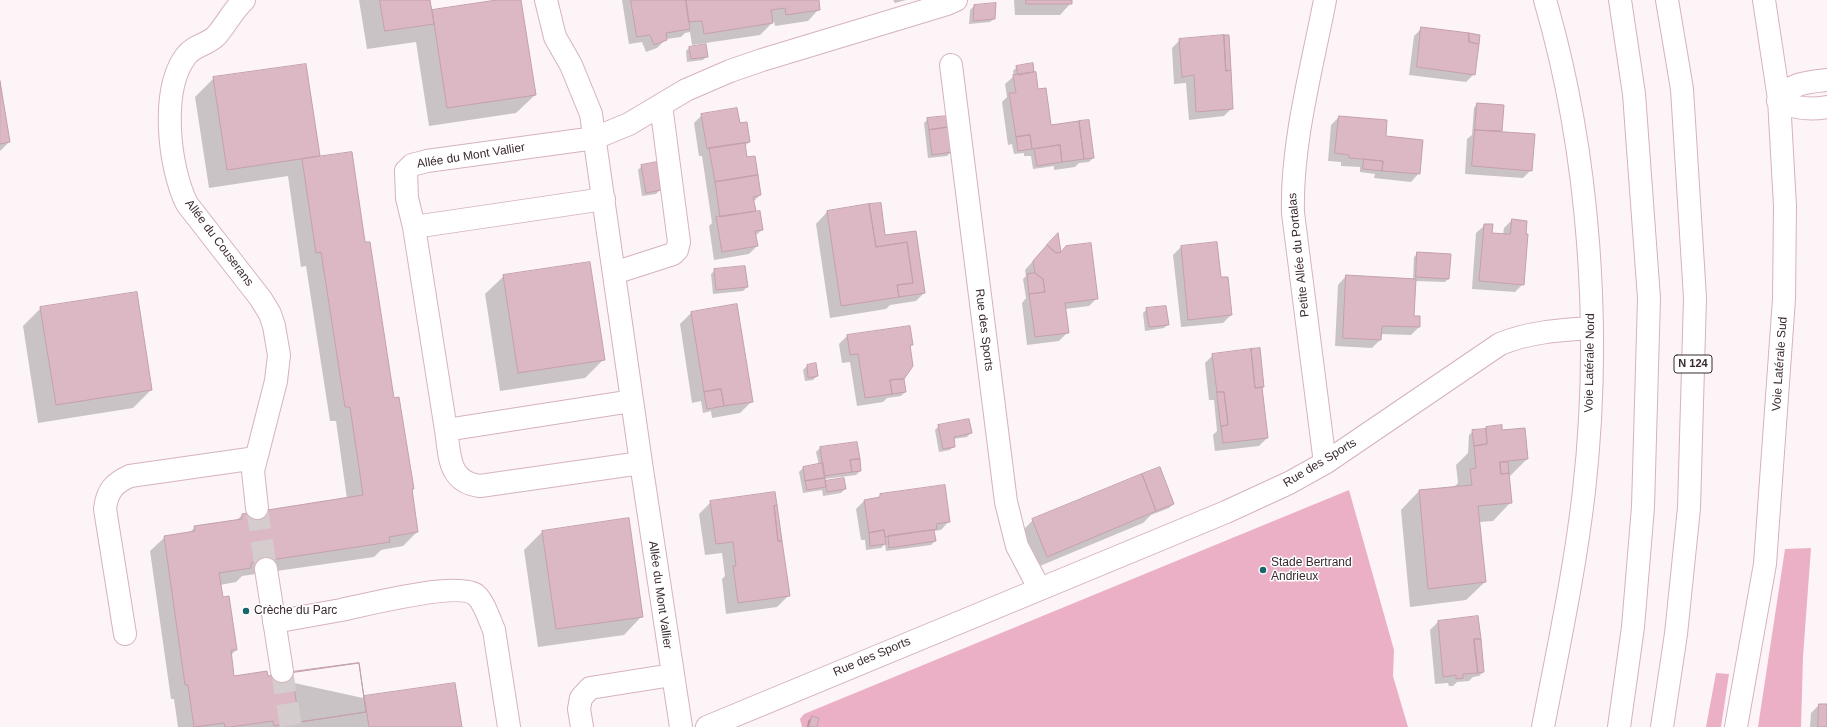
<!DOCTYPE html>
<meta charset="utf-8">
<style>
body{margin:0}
canvas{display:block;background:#fcf4f6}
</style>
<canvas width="1827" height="727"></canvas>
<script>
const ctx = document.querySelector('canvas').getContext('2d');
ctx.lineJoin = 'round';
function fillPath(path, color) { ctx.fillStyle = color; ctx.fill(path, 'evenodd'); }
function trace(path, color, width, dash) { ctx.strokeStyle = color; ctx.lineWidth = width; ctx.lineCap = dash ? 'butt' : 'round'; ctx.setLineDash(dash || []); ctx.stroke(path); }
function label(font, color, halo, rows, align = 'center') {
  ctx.font = font + ' Helvetica,sans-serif'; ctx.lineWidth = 3; ctx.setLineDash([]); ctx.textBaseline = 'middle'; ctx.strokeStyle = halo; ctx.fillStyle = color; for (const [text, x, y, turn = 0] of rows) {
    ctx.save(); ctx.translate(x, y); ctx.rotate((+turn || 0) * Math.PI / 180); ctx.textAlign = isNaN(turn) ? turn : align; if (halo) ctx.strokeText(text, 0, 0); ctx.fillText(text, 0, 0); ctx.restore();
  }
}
fillPath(new Path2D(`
 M1349 490 1394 650 1393 676 1408 727H802L800 719 804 714Z
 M1811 548 1803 657 1801 727H1758L1785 549Z
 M1716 673 1729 674 1721 727H1706Z`), '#ecb0c6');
fillPath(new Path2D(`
 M359 0H429L431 11 503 0H520L535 95 516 113 429 126 416 42 367 49Z
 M622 0H818L819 9 808 21 775 26 774 21 760 35 692 45 690 32 685 33 681 37 666 39 657 48 646 52 642 42 629 44Z
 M893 0H906L895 3Z
 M1014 0H1071V3L1060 15H1015Z
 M974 6 994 19 990 22 969 24 970 10Z
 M1422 28 1474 74 1466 82 1409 75 1414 36Z
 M1180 40 1232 108 1224 116 1189 120 1186 83 1174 84 1172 48Z
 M690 47 707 56 703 60 687 62 686 51Z
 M1032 65 1038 90 1050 126 1093 158 1089 162 1079 163 1075 167 1054 170V166L1033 169 1031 156H1024V153L1014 154 1012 144 1008 145 1002 102 1007 97 1005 84 1014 76 1013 71 1017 67Z
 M214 78 319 156 317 158 364 244 393 399 413 489 411 490 417 532 403 546 381 550 374 557 242 576 236 582 220 585 236 650 231 655 233 677H267L363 698 454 684 461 727H178L174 699H171L150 551 165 537 189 533 195 527 236 521 242 515 347 499 336 421H330L306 266 301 267 288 176 209 188 195 97Z
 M0 86 9 142 0 151Z
 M1477 104 1503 106 1500 132 1531 170 1523 178 1465 174 1467 139 1472 135 1474 108Z
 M702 115 739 125 749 142 745 146 747 158 760 195 753 202 755 212 762 230 755 236 757 246 749 254 714 260 709 226 712 223 702 156H699L694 123Z
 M1339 117 1385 137 1419 173 1411 182 1374 178 1375 174 1360 172V167L1341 166V162L1328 161 1331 125Z
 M928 119 951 152 947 156 928 158 924 123Z
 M657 163 660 190 656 194 642 196 638 170 642 166Z
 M827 212 885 237 924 293 916 301 890 305 886 309 830 318 816 224Z
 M1512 220 1523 284 1515 292 1472 289 1476 233 1485 225 1491 234 1503 235 1504 228Z
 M1217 243 1220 279 1231 315 1223 323 1181 327 1173 255 1181 247Z
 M1418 253 1449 278 1445 282 1415 281 1413 317H1419V327L1411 335 1381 334 1380 340 1372 348 1335 346 1338 285 1346 276 1413 280 1414 257Z
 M1039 254 1097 298 1089 306 1065 309 1067 333 1059 341 1027 345 1022 303 1026 298 1023 279 1026 276 1025 270Z
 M715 270 747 287 743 291 713 294 711 274Z
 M504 276 604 359 585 378 500 391 485 294Z
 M41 308 151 390 133 408 38 423 23 326Z
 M1147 309 1168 324 1164 328 1145 331 1143 313Z
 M691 313 752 401 740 413 712 418 711 411 703 413 701 401 692 403 680 324Z
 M847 336 912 345 909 347 903 378 905 392 901 396 887 398 883 402 857 406 850 362 842 363 839 344Z
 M1213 355 1263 386 1261 388 1267 438 1259 446 1215 451 1213 435 1217 431 1214 400H1209L1205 363Z
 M807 366 817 376 813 380 805 381 803 370Z
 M939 426 971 433 967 437 953 439 954 446 950 450 939 452 935 430Z
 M1486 428 1501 431 1524 429 1527 459 1508 478 1511 502 1493 521 1479 522 1485 582 1466 600 1410 607 1401 510 1419 491 1453 488 1458 483 1456 465 1468 453 1469 435 1473 431 1484 430Z
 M820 448 860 471 856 475 824 479V482L845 489 841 493 823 496 822 490 803 493 799 472 803 468 819 465 816 452Z
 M881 495 949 521 941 530 934 531 935 541 931 545 886 551 885 544 881 548 866 550 865 540H861L856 509 864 501 877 499Z
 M711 502 789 595 777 607 726 614 722 579 725 576 722 553 705 555 699 514Z
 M1173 504 1169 508 1151 515 1143 523 1035 568 1021 532 1033 520Z
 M542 532 642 616 624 635 538 647 524 550Z
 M1477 617 1483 672 1479 676 1473 677 1469 681 1457 682 1453 686H1449L1448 683 1435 684 1430 630 1438 622Z
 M1819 705H1827V727H1810L1811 713Z
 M812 717 816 727H807L808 721Z`), '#0003');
const building = new Path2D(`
 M380 0H430L434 24 385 31Z
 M497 0H521L536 95 447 108 432 10Z
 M631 0H686L690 29 666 33 667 40 654 45 650 35 637 37Z
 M686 0H819L820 10 786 15 785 8 771 10 773 23 704 34 702 21 689 22Z
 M1026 0H1072V4H1026Z
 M996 3 995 19 973 21 974 5Z
 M1421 27 1469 33V42L1479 44 1475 75 1417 67Z
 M1469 33 1480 35 1479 44 1469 42Z
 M1224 35H1229L1231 70 1226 71Z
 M1224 35 1226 71 1231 70 1233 109 1196 112 1194 75 1182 77 1179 39Z
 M706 44 708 57 691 59 689 47Z
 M1033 63 1034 72 1018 75 1016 66Z
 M306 64 320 156 227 170 213 77Z
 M1036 72 1038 89 1046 88 1051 125 1079 121 1084 159 1062 162 1060 145 1032 149 1030 135 1016 137 1009 93H1016L1013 75Z
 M0 81 10 142 0 144Z
 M1477 103 1504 105 1502 131 1475 130Z
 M737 108 740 123 747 122 750 142 707 149 701 114Z
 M948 116 949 127 929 130 927 118Z
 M1339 116 1387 120 1386 136 1423 140 1420 174 1382 171 1383 161 1349 158V155L1335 153Z
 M1089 120 1094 158 1084 159 1079 121Z
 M949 127 952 152 932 155 929 130Z
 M1475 130 1535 134 1532 171 1472 166Z
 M1030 135 1032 149 1018 151 1016 137Z
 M745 143 747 157 755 156 758 175 715 182 709 148Z
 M1060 145 1062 162 1037 166 1034 149Z
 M352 152 365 242H370L394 398 399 397 414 489H412L418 532 389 537 390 542 251 563V568L219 573 223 597 229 596 237 650H231L234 676 267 671 268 676 359 663 366 712 274 726 273 721 230 727H225L224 723 194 727 188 685H185L164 536 195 531 194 526 242 519V514L363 495 350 407H345L321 252 316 253 302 159Z
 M1364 159 1383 161 1382 171 1363 169Z
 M657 162 661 190 646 193 641 165Z
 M758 175 761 195 753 197 756 211 720 217 715 182Z
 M881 203 885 235 916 231 925 293 899 297 897 285 913 283 907 242 876 247 869 204Z
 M869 204 876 247 907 242 913 283 897 285 899 297 841 306 827 211Z
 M760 211 763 230 755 231 758 246 722 252 716 217Z
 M1512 219 1527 221 1526 234H1528L1524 285 1479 281 1484 224H1493L1492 233 1510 234Z
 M1058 233 1061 252 1056 253 1047 245Z
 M1217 242 1221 277H1228L1232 315 1188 320 1181 246Z
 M1091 243 1098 299 1065 303 1069 333 1035 337 1029 294 1045 292 1043 279 1035 273 1033 261 1047 245 1056 253 1061 252 1066 246Z
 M1417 252 1451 254 1449 279 1416 277Z
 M590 262 605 360 518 373 503 275Z
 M745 266 748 287 716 290 714 269Z
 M1035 273 1043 279 1045 292 1029 294 1027 274Z
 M1346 275 1416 279 1414 316H1420V327L1382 326 1381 340 1343 338Z
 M137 292 152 390 56 405 40 307Z
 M737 304 753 402 724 406 721 389 704 392 691 312Z
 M1166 306 1169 325 1149 327 1146 308Z
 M910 326 913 345H910L913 366 904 379 890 380 892 394 865 398 858 354 850 355 847 335Z
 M1260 348 1264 387 1255 388 1251 349Z
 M1251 349 1255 388 1262 387 1268 438 1223 443 1221 426 1228 425 1224 392H1217L1212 354Z
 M816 363 818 376 808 378 807 365Z
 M904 379 906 392 892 394 890 380Z
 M721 389 724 406 707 409 704 392Z
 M1217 392H1224L1228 425 1221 426Z
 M969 419 972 433 954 437 955 447 943 449 938 425Z
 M1502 425V430L1525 428 1528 459 1500 462 1501 474 1509 473 1512 503 1478 506 1486 582 1428 589 1419 490 1472 485 1470 469 1476 468 1474 446 1487 444 1486 427Z
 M1486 429 1487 444 1474 446 1472 430Z
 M857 442 860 459 850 460 852 472 824 476 820 447Z
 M860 459 861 471 852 472 850 460Z
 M1500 462H1508L1509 473 1501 474Z
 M823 463 825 478 805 481 803 467Z
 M1160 467 1174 504 1156 511 1142 474Z
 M1142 474 1156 511 1047 557 1032 519Z
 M825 478 826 487 807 490 805 481Z
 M844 478 846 489 827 492 825 481Z
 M945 485 950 522 936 524 937 529 885 537 884 530 869 533 864 500 880 497V494Z
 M775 492 777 505 774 506 778 541H782L790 596 738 603 733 566H736L733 542 716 544 710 501Z
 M777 505 782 541H778L774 506Z
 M629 518 643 617 556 629 542 531Z
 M884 530 886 544 870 546 869 533Z
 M934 530 936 541 889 548 888 536Z
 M1478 616 1481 639H1474L1478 673 1463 674V678L1456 679V675L1443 677 1438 621Z
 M1474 639H1481L1484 672 1478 673Z
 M359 663 366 712 299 722 292 672Z
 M455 683 462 727H369L364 696Z
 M1819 704H1827V727H1818Z
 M812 716 819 718 817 727H809Z`);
fillPath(building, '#dcb7c4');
trace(building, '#c4a0ad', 1);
trace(new Path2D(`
 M257 508 266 569
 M282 671 291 727`), '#d5ccce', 22, [22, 11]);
const minor = new Path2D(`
 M244 0C233 10 226 25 216 36 207 45 194 45 186 56 160 90 169 168 187 204L261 299 270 314 274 326 279 355 276 381 253 471 257 508
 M546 0 555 37 571 65 591 114 641 463 681 727
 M1325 0C1312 68 1291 144 1293 213L1325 463
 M951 65 1006 502 1017 546 1039 588
 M1779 99C1790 83 1809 82 1827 80
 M1778 101C1793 108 1811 110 1827 107
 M604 199 414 227 407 198 406 171 412 165 427 161 595 138 629 124 686 90 730 71 762 60 947 4 956 0
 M414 227 446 430
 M614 273 673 254 677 250 679 242 661 105
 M632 401 446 430C450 456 448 482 480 486L641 463
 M266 569 282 671
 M274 622C296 618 319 614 341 610 365 605 458 581 476 595 484 602 490 621 494 630L509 727
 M125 634 105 509C107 491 114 483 130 476L256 458
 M582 727 579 709 581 698 590 688 672 675
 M707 727 1226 512 1289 483 1325 463 1500 344C1529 332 1560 330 1591 328
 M1543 727C1558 649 1575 570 1584 491 1602 332 1590 154 1545 0
 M1736 727 1765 564 1784 299 1785 206 1779 99 1764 0`);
const highway = new Path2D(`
 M1619 727 1633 627 1643 507 1649 298 1634 94 1620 0
 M1662 727 1676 634 1689 508 1695 298 1682 89 1667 0`);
trace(minor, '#d6b2bf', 24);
trace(highway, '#d6b2bf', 24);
trace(minor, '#fff', 22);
trace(highway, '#fff', 22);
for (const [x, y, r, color] of [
 [1263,570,4,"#18666b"],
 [246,611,4,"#18666b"]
]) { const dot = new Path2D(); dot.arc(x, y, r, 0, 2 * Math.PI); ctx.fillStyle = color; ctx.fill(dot); trace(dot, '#fff', 1.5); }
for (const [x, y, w] of [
 [1693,364,38]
]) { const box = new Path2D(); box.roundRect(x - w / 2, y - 9, w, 18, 3); ctx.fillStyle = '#fff'; ctx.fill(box); trace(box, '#392a30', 1); }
label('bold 11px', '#392a30', null, [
 ["N 124",1693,364]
]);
label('12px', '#392a30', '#fff', [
 ["Allée du Mont Vallier",471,156,-9],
 ["Allée du Couserans",219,243,53],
 ["Petite Allée du Portalas",1299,255,-96],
 ["Rue des Sports",984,330,83],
 ["Voie Latérale Nord",1590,363,-89],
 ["Voie Latérale Sud",1780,364,-86],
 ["Rue des Sports",1320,463,-31],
 ["Allée du Mont Vallier",660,595,82],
 ["Rue des Sports",872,657,-23]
]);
label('12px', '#392a30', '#fff', [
 ["Stade Bertrand",1271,563],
 ["Andrieux",1271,577],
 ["Crèche du Parc",254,611]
], 'left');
</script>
